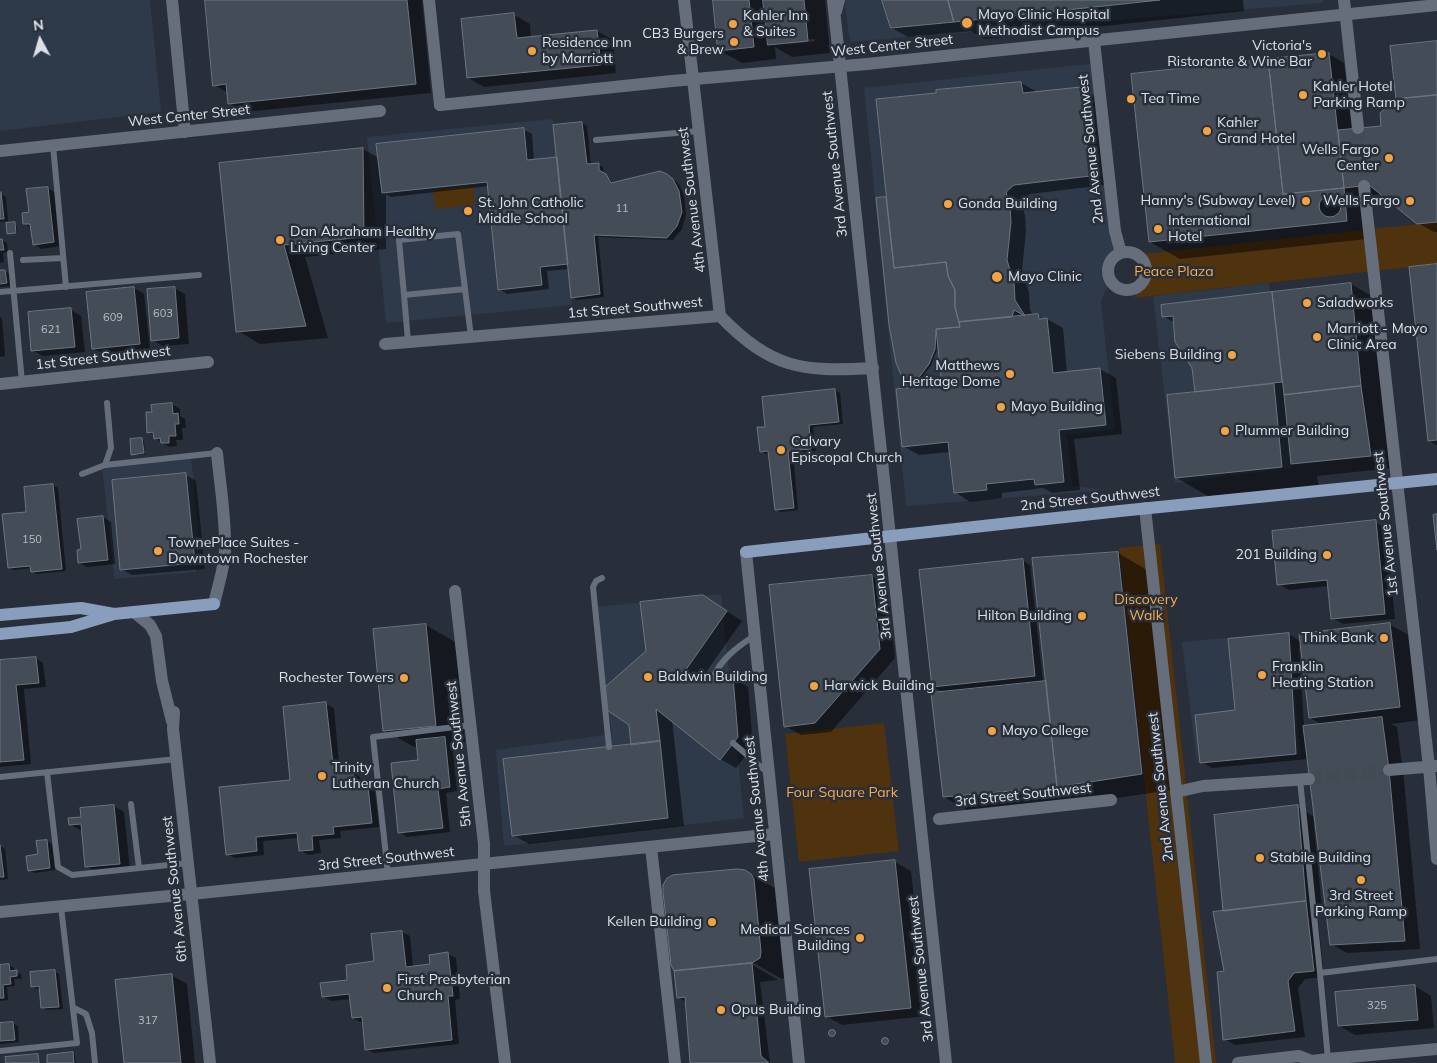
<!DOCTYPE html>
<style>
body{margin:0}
#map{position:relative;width:1437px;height:1063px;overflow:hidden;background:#282f3a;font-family:Mulish,sans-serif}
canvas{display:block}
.north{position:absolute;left:15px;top:15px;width:50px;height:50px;-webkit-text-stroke:4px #282f3a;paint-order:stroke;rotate:354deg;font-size:14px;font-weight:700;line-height:20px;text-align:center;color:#dce1e8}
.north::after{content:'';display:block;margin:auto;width:18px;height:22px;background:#dce1e8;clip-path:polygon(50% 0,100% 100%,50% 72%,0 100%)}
</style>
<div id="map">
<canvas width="1437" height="1063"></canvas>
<div class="north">N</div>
</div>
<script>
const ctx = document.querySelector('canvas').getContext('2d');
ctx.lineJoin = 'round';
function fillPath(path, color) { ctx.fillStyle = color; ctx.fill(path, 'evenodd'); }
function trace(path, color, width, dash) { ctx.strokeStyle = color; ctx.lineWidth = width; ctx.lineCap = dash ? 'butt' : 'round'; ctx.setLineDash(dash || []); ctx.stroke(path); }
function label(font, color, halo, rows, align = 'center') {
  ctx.font = font + ' Mulish,sans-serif'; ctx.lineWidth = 5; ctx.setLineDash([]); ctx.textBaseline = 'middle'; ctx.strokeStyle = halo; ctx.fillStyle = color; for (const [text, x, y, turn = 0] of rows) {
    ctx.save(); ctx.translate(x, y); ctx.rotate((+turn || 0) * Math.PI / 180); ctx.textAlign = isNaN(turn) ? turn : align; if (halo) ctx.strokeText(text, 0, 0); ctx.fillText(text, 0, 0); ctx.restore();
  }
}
fillPath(new Path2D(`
 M0 0H150L161 112 0 131Z
 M844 0H1323V3L850 42Z
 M1097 63 1121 253 1101 301 1115 429 1067 435 1072 486 1106 490 906 506 864 88Z
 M553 119 572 305 386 323 367 137Z
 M1269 283 1291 468 1175 483 1153 296Z
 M191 456 200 548 196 572 114 579 102 465Z
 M721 594 744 818 504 846 496 750 612 734 595 607Z
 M1290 632 1300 755 1197 763 1182 642Z`), '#2e3949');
fillPath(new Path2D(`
 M473 186 475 205 435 209 433 190Z
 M1437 222V264L1134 298 1149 274 1143 254Z
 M1160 544 1216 1063H1175L1119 548Z
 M884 723 899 851 799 862 785 734Z`), '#4f320e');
fillPath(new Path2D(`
 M206 0H422L431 93 245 112 229 103 228 93 214 85Z
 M714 0H825L830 53 792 57 775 47 776 59 742 63 719 50ZM814 39 815 41 789 44V41Z
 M883 0H1243L1244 11 985 39 971 31 908 37 892 28Z
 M514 15 530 24 531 38 597 31 613 40 616 73 484 87 468 78Z
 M1437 42V232H1434L1418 223 1382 194 1356 197 1373 206 1376 238 1180 259 1150 242 1329 54 1344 63 1352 130 1383 127 1397 99Z
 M1021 83 1037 92 1081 88 1096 97 1105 185 1030 194 1021 201 1025 216 1026 232 1022 270 1029 293 1030 310 1034 316 1047 319 1063 328 1067 373 1100 369 1116 378 1122 434 1074 439 1080 490 1052 493 1043 488 1002 493V498L970 502 955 492 950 452 919 455 903 446 944 386 937 341V350L931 366 922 377 909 386 907 385 886 198 888 200Z
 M582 123 587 126 591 165 598 164 603 167 604 174 610 179 613 184 672 178 678 183 684 194 686 215 682 229 673 240 598 237 604 297 577 300 572 297 569 269 547 271 549 289 507 294 499 289 489 186 391 197 386 194V249L305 257 328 338 260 344 238 331 221 164 363 149 379 158 524 130 532 134 534 161 556 158Z
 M48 188 55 193 61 246 41 249 34 244 31 228 24 223Z
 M0 194 6 197 8 221 0 222Z
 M14 223 16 224 18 233 10 234 8 233Z
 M0 240 7 243 8 252 3 253 4 262 0 263Z
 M1437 265V445H1436L1429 440Z
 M0 271H5L10 274 11 286 0 287Z
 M1351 284 1373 297 1393 468 1317 476 1319 488 1213 499 1177 478 1196 393 1193 367 1175 323 1163 316 1162 306Z
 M134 288 144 294 150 349 103 354 93 348Z
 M174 288 185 294 189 344 163 346 152 340Z
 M71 310 81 316 85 352 43 356 32 350Z
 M0 317 2 318 5 356 0 357Z
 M835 390 840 393 843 424 813 427 816 451 793 453 798 510 781 512 776 509 770 453 766 454 761 451 766 428Z
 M172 404 180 409V416L185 419 186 428H182L183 440H176L177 446 169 447 155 438 154 435 149 432 153 413Z
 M142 439 144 441 145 454 134 455 132 454Z
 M186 475 196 481 205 569 132 575 121 569Z
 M53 485 58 488 66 571 37 574 32 571V568L14 570 9 567 28 513Z
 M103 517 111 522 115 564 87 567 80 563Z
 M1375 522 1386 528 1395 619 1343 624 1333 618 1329 586 1289 590 1279 584Z
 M1118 553 1147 570 1171 790 981 818 944 797V693L933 687 1022 560 1030 565 1043 682H1047Z
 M872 576 887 585 895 658 831 732 801 735 785 726Z
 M703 596 742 621 700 681 733 678 748 687 753 746 736 768 720 759 672 720 684 826 529 844 513 835 632 746 630 724 647 651Z
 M1389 624 1412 637 1422 720 1391 724 1397 727 1404 780 1420 949 1347 953 1331 944 1309 759 1212 768 1201 762 1289 634 1301 642ZM1302 644 1310 718 1323 725 1304 727 1299 645Z
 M426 625 455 642 465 743 452 744 457 791 446 793 450 832 407 837 400 832 419 761 418 747H414L384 730Z
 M36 658 43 663 46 687 24 689 31 764 0 767V662Z
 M326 704 334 708 340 774 353 772 360 777 362 788H368L375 792 379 827 340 831 341 838 319 840 321 853 308 855 300 850 299 838 263 841 264 855 235 858 227 854 291 781Z
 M114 806 124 812 130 869 97 872 86 866 83 830H80L70 824 82 818Z
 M1297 807 1313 816 1322 908 1317 906V908L1319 910H1317L1324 977 1305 979 1298 988 1305 1037 1235 1045 1225 1039 1228 912Z
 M47 841 52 844 55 870 34 873 29 870Z
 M0 846 5 849 8 879 0 880Z
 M895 862 911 871 926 1016 842 1025 826 1016Z
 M744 871 775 888 789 975 782 979 747 959 746 961 778 980 760 982 770 1063H692L686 1002 678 997Z
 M402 932 410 936 413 967 431 966 448 954 456 958 460 999 455 1000 459 1044 374 1053 366 1049 363 1022H360L353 1018 351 999 331 1001 323 996 349 981 376 962Z
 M9 965 14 968V972L21 974 22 979H14L15 986 7 987 8 1000 0 1001V966Z
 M54 971 59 974 63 1009 47 1010 43 1008 41 989H37L32 986Z
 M171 975 187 984 195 1063H125Z
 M1415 986 1431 996 1434 1028 1355 1035 1339 1026Z
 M13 1023 18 1026 19 1042 0 1044V1024Z
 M831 1031 836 1033V1036L830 1034Z
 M884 1039 889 1041V1044L883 1042Z
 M73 1054 75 1055 76 1063H49Z`), '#0007');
const building = new Path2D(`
 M205 0H407L416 84 228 104 226 84 213 86Z
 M713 0H749L754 47 718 51Z
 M763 0H804L808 41 768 45Z
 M882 0H948L954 22 891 28Z
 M948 0H1160L954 22Z
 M514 13 517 38 597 30 601 65 467 78 461 19Z
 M1437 41V95L1396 99 1390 46Z
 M1329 53 1344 188 1283 194 1268 59Z
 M1268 59 1283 194 1344 188 1347 221 1149 242 1131 74Z
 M1021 82 1023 93 1081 87 1090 176 1014 185 1006 192 1010 207 1011 222 1007 260 1014 283 1015 300 1025 316 1014 310 1012 317 959 322 955 307V290L948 276 946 262 894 268 876 99 936 93V90Z
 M1437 95V222L1417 224 1369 185 1344 188 1338 130 1381 126 1380 113 1396 99Z
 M582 122 587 164 599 163V170L606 174 611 183 660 171 667 174 673 179 679 191 682 212 677 226 667 238 594 235 600 294 571 298 553 125Z
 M524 128 527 160 557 157 568 264 540 267 542 285 498 290 487 182 382 193 376 144Z
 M363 148 364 237 284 245 306 326 236 332 219 163Z
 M48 187 54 242 33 245 30 224H23L22 213 29 212 26 189Z
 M1 192 4 219H0V193Z
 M1319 206a11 11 0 1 1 22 0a11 11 0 1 1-22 0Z
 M886 197 894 268 946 262 948 276 955 290V307L960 327 936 329 935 349 929 364 920 376 906 386 896 363 889 325 876 198Z
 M15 222 16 233 7 234 6 223Z
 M0 239H2L4 250H0Z
 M1437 264V440L1428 441 1409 267Z
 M0 270H5L7 283 0 284Z
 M1351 283 1361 386 1284 395 1272 292Z
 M134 287 140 344 92 349 86 292Z
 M175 287 179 338 151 341 147 289Z
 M1272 292 1282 382 1195 392 1192 368 1175 342 1173 316 1162 317 1161 305Z
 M71 308 75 347 31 351 28 312Z
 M1038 314 1039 319 1047 318 1053 373 1100 368 1106 425 1059 430 1064 482 1035 485 1034 479 986 484 987 490 954 493 948 442 902 447 896 389 942 385 936 329 960 327 959 322Z
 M1274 384 1282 467 1175 478 1167 395Z
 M1361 386 1371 456 1291 464 1284 395Z
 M835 389 839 422 809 425 811 449 788 451 794 508 775 510 768 451 760 452 757 427H765L762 397Z
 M172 403 173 414 178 413 179 424H175L176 436H169V443H161L160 438 154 439 153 432 147 433 146 412H152L151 405Z
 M142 438 144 453 131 455 130 439Z
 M186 473 195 563 120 570 112 480Z
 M53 484 62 569 31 572 30 566 8 568 2 514 26 512 24 487Z
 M1437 514V550L1433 515Z
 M103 516 108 560 78 563 77 550 81 549 77 519Z
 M1376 520 1385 614 1331 619 1327 580 1277 585 1272 531Z
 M1118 552 1142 774 1057 787 1032 558Z
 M1023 559 1035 676 932 687 919 570Z
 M872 575 880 649 815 723 784 727 769 585Z
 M703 595 727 611 678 681 733 677 738 737 720 760 656 709 660 741 631 745 629 725 607 710 605 687 646 651 640 602Z
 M1390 623 1400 707 1309 718 1299 634Z
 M426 624 436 726 383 731 373 629Z
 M1289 633 1296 754 1200 763 1195 715 1235 710 1228 639Z
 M36 657 39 683 16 685 24 760 0 762V660Z
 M1046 681 1057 787 943 797 931 693Z
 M326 702 334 773 353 771 355 788 368 787 372 823 333 827 334 834 312 836 313 850 299 851 297 833 256 837 257 851 226 855 219 787 290 780 283 707Z
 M1382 717 1389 770 1405 941 1330 945 1303 726Z
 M445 737 450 787 438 789 443 828 398 833 391 763 418 760 416 740Z
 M660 741 668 818 512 836 503 759Z
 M114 805 120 864 85 867 81 824 69 825 68 818 81 817 80 808Z
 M1298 805 1306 901 1223 911 1214 815Z
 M47 840 50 868 28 871 26 856 38 854 36 841Z
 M0 845 4 877H0Z
 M895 860 911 1008 825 1017 809 869Z
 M738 869 745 870 751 874 754 879 761 952 760 958 752 963 674 971 671 965 663 892V885L667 878 673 875Z
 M1306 901 1314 971 1294 973 1288 981 1295 1031 1223 1040 1217 972 1224 971 1213 912Z
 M402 931 406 967 430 964 429 955 448 952 453 996H448L452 1040 365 1050 362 1017 352 1018 349 994 322 997 320 983 347 980 346 965 374 961 371 934Z
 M752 963 761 1056 769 1063H690L685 997 677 998 674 971Z
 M9 964 10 971 17 970V976L10 977 11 984 3 985 4 998H0V965Z
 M55 970 59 1007 41 1008 39 986 31 987 30 972Z
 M172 974 181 1063H124L115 980Z
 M1415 985 1418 1020 1338 1026 1335 992Z
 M13 1022 15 1040 0 1041V1023Z
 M828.5 1033a3.5 3.5 0 1 1 7 0a3.5 3.5 0 1 1-7 0Z
 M881.5 1041a3.5 3.5 0 1 1 7 0a3.5 3.5 0 1 1-7 0Z
 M73 1052 74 1063H47V1055Z
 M38 1054 39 1063H6L5 1057Z`);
fillPath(building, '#444c58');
trace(building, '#6b7481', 1);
trace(new Path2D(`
 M1358 128 1364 186
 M1309 779 1389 770`), '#434a54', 12, [12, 6]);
trace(new Path2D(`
 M839 12 842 0
 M596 140 699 131
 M53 145 66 287
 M10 253 22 382
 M23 260 63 258
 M0 292 199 275
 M404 295 399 240 458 234 465 289
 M408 341 404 295 465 289 471 337
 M105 465 217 453
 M82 474 105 465 111 448 107 403
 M602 578 596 581 593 587 609 747
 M713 678C721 659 737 647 754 636
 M733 743 768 773
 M47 772 58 867 72 875 188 863
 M0 777 177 759
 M1300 780 1320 973
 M131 804 139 868
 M388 874 373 737 471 725
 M74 1008 86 1014 92 1033 95 1063
 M0 1051 77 1043 61 907
 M1328 1059 1320 973 1437 959`), '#666e7b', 6);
trace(new Path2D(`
 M429 0 440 105
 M1344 0 1358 128
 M1094 41 1115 231 1121 253
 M1364 186 1429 767 1437 859
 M1108 271a19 19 0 1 1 38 0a19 19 0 1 1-38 0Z
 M385 344 720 316
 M0 384 208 362
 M1145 508 1206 1063
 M455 591 484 844V891L505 1063
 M1389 770 1437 766
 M1176 792 1203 786 1309 779
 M939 819 1111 800
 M651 847 675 1063
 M0 912 191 894 775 834`), '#666e7b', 12);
trace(new Path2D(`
 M172 0 185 132
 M684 0 720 316C772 369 801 372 873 368
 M833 0 946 1063
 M440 105 672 81 867 64 1437 5
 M0 151 380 111
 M746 552 799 1063
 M214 604C218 586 224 569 225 551 226 518 220 485 217 453
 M134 612 150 625 156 636 162 681 172 721
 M174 712 173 729 210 1063
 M1238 1063 1299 1056 1312 1061
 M1309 1063 1312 1061 1328 1059 1437 1049`), '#666e7b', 12);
trace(new Path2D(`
 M746 552 1120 511 1437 479
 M0 615 81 608 114 614
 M0 634 71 627 114 614 214 604`), '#899ebd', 12);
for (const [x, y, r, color] of [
 [967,23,6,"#f3a442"],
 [733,24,5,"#f3a442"],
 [734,42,5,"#f3a442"],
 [532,51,5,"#f3a442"],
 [1322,54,5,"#f3a442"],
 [1303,95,5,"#f3a442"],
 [1131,99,5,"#f3a442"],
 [1207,131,5,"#f3a442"],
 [1389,158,5,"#f3a442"],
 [1306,201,5,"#f3a442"],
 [1410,201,5,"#f3a442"],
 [948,204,5,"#f3a442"],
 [468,211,5,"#f3a442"],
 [1158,229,5,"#f3a442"],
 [280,240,5,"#f3a442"],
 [997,277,6,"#f3a442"],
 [1307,303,5,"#f3a442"],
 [1317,337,5,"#f3a442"],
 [1232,355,5,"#f3a442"],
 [1010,374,5,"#f3a442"],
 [1001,407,5,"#f3a442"],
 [1225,431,5,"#f3a442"],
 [781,450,5,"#f3a442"],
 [158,551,5,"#f3a442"],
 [1327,555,5,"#f3a442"],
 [1082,616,5,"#f3a442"],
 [1384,638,5,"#f3a442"],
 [1262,675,5,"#f3a442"],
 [648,677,5,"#f3a442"],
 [404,678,5,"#f3a442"],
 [814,686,5,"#f3a442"],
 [992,731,5,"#f3a442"],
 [322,776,5,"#f3a442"],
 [1260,858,5,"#f3a442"],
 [1361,880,5,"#f3a442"],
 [712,922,5,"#f3a442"],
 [860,938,5,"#f3a442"],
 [387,988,5,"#f3a442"],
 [721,1010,5,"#f3a442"]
]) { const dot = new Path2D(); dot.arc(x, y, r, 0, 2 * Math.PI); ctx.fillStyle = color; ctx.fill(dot); trace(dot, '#282f3a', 2); }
label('11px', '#b6bcc4', null, [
 ["11",622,209],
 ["603",163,314],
 ["609",113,318],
 ["621",51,330],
 ["150",32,540],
 ["325",1377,1006],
 ["317",148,1021]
]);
label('14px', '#dce1e8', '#282f3a', [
 ["Mayo Clinic Hospital",978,15],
 ["Methodist Campus",978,31],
 ["Kahler Inn",743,16],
 ["& Suites",743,32],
 ["CB3 Burgers",724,34,"right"],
 ["& Brew",724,50,"right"],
 ["Residence Inn",542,43],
 ["by Marriott",542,59],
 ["Victoria's",1312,46,"right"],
 ["Ristorante & Wine Bar",1312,62,"right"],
 ["Kahler Hotel",1313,87],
 ["Parking Ramp",1313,103],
 ["Tea Time",1141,99],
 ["Kahler",1217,123],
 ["Grand Hotel",1217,139],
 ["Wells Fargo",1379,150,"right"],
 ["Center",1379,166,"right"],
 ["Hanny's (Subway Level)",1296,201,"right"],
 ["Wells Fargo",1400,201,"right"],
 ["St. John Catholic",478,203],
 ["Middle School",478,219],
 ["Gonda Building",958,204],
 ["International",1168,221],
 ["Hotel",1168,237],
 ["Dan Abraham Healthy",290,232],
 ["Living Center",290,248],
 ["Mayo Clinic",1008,277],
 ["Saladworks",1317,303],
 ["Marriott - Mayo",1327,329],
 ["Clinic Area",1327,345],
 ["Siebens Building",1222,355,"right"],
 ["Matthews",1000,366,"right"],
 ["Heritage Dome",1000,382,"right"],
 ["Mayo Building",1011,407],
 ["Plummer Building",1235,431],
 ["Calvary",791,442],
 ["Episcopal Church",791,458],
 ["TownePlace Suites -",168,543],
 ["Downtown Rochester",168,559],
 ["201 Building",1317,555,"right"],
 ["Hilton Building",1072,616,"right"],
 ["Think Bank",1374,638,"right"],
 ["Franklin",1272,667],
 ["Heating Station",1272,683],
 ["Baldwin Building",658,677],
 ["Rochester Towers",394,678,"right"],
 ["Harwick Building",824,686],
 ["Mayo College",1002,731],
 ["Trinity",332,768],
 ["Lutheran Church",332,784],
 ["Stabile Building",1270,858],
 ["3rd Street",1361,896,"center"],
 ["Parking Ramp",1361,912,"center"],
 ["Kellen Building",702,922,"right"],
 ["Medical Sciences",850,930,"right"],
 ["Building",850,946,"right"],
 ["First Presbyterian",397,980],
 ["Church",397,996],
 ["Opus Building",731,1010]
], 'left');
label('14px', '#dce1e8', '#282f3a', [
 ["West Center Street",892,46,-6],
 ["West Center Street",189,116,-6],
 ["2nd Avenue Southwest",1091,149,-96],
 ["3rd Avenue Southwest",835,164,-96],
 ["4th Avenue Southwest",692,200,-97],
 ["1st Street Southwest",635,308,-5],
 ["1st Street Southwest",103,358,-6],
 ["2nd Street Southwest",1090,499,-6],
 ["1st Avenue Southwest",1386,524,-96],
 ["3rd Avenue Southwest",879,566,-96],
 ["5th Avenue Southwest",459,754,-96],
 ["2nd Avenue Southwest",1161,787,-96],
 ["3rd Street Southwest",1023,795,-6],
 ["4th Avenue Southwest",757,809,-96],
 ["3rd Street Southwest",386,859,-6],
 ["6th Avenue Southwest",175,889,-96],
 ["3rd Avenue Southwest",921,969,-96]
]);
label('14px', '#fcab47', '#282f3a', [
 ["Peace Plaza",1174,272],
 ["Discovery",1146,600],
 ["Walk",1146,616],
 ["Four Square Park",842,793]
]);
</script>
